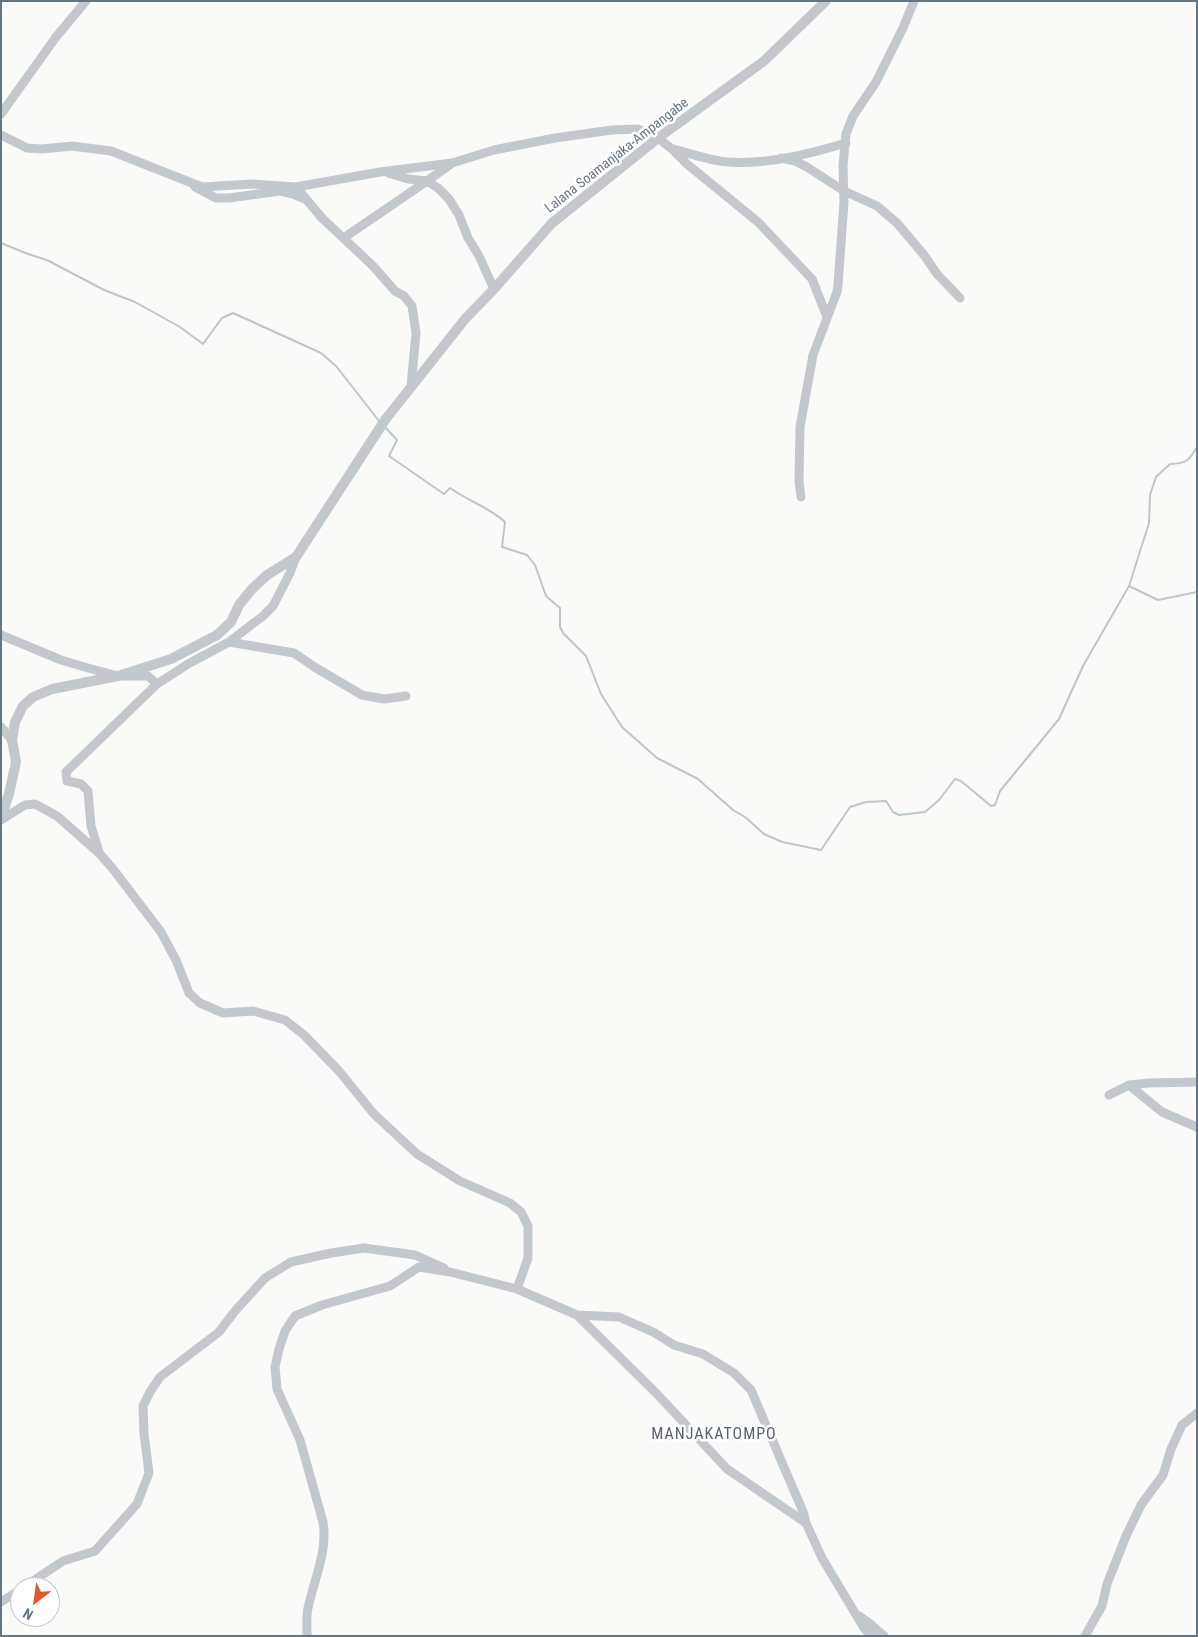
<!DOCTYPE html>
<style>
body{margin:0}
#map{position:relative;width:1198px;height:1637px;overflow:hidden;background:#fafaf8;font-family:"Roboto Condensed",sans-serif}
canvas{display:block}
.frame{position:absolute;inset:0;border:2px solid #657683;pointer-events:none}
.north{position:absolute;left:10px;top:1577px;width:50px;height:50px;box-sizing:border-box;background:#fff;border:1px solid #c1c8cd;border-radius:50%;rotate:210deg;font-size:14px;font-weight:700;line-height:20px;text-align:center;color:#657683}
.north::after{content:'';display:block;margin:auto;width:18px;height:22px;background:#e4572e;clip-path:polygon(50% 0,100% 100%,50% 72%,0 100%)}
</style>
<div id="map">
<canvas width="1198" height="1637"></canvas>
<div class="frame"></div>
<div class="north">N</div>
</div>
<script>
const ctx = document.querySelector('canvas').getContext('2d');
ctx.lineJoin = 'round';
function trace(path, color, width, dash) { ctx.strokeStyle = color; ctx.lineWidth = width; ctx.lineCap = dash ? 'butt' : 'round'; ctx.setLineDash(dash || []); ctx.stroke(path); }
function label(font, color, halo, rows, align = 'center') {
  ctx.font = font + ' "Roboto Condensed",sans-serif'; ctx.lineWidth = 5; ctx.setLineDash([]); ctx.textBaseline = 'middle'; ctx.strokeStyle = halo; ctx.fillStyle = color; for (const [text, x, y, turn = 0] of rows) {
    ctx.save(); ctx.translate(x, y); ctx.rotate((+turn || 0) * Math.PI / 180); ctx.textAlign = isNaN(turn) ? turn : align; if (halo) ctx.strokeText(text, 0, 0); ctx.fillText(text, 0, 0); ctx.restore();
  }
}
trace(new Path2D(`
 M1 243 28 254 47 260 104 290 135 302 180 327 203 344 222 318 233 313 321 353 336 366 379 421
 M384 426 397 440 389 456 444 494 450 488C468 501 489 507 505 522L502 547 527 555 535 565 546 596 560 608V627L563 633 586 656 601 694 622 727 657 758 698 779 733 810 745 817 764 834 782 842 821 850 850 807 866 802 886 801 893 812 899 815 925 812 939 800 955 779 961 781 991 806 995 805 1000 791 1059 719 1083 666 1129 586 1149 523 1150 495 1156 477 1170 464C1187 463 1188 462 1197 447
 M1129 586 1158 600 1197 592`), '#bbc7cb', 2);
trace(new Path2D(`
 M1 114 56 37 86 1
 M1 135 27 148 42 149 72 146 111 151 202 187 252 184 296 187 380 172 452 163 494 150 555 138 612 130 638 129 658 138 672 149 687 164 758 222 812 279 827 317
 M672 149C690 153 710 161 728 162 767 165 809 154 846 143
 M781 158 795 161 807 167 844 191 877 206 897 223 924 255 937 274 960 298
 M388 173 408 179 427 181 451 164
 M195 187 216 198H229L280 191 293 194 305 199
 M296 187 322 218 373 266 395 291 404 296 412 306 416 333 411 386
 M345 237 427 181 438 188 449 199 459 215 468 238 479 256 494 289
 M801 497 799 482 800 427 813 355 837 292 838 285 844 202 843 165 846 134 853 116 876 82 903 28 914 1
 M1 635 61 660 88 668 118 676H148L157 684
 M229 642 294 653 316 668 362 695 384 699 406 696
 M1 727 12 740
 M1 820 25 805 35 804 57 816 99 853 113 869 161 932 176 960 189 993 200 1003 223 1013 253 1011 285 1020 304 1035 339 1071 374 1114 417 1154 460 1181 510 1203 521 1212 528 1226V1258L517 1289
 M99 852 91 826 88 791 81 784 67 781 66 772 157 684 188 664 229 642 263 616 273 606 290 573 296 557
 M1129 1085 1162 1112 1197 1127
 M1109 1095 1129 1085 1148 1083 1197 1082
 M577 1315 619 1317 653 1332 674 1345 703 1354 734 1373 751 1390 804 1514 806 1523
 M24 1587 63 1561 95 1551 137 1504 149 1473 144 1434 143 1406 150 1392 160 1377 219 1332 235 1311 265 1278 291 1262 331 1253 364 1248 415 1255 444 1268
 M1 1602 20 1590
 M859 1616 869 1623 884 1636
 M307 1636C307 1627 306 1616 308 1608 314 1579 328 1552 323 1522L300 1440 277 1389 275 1367 279 1349 285 1331 295 1316 322 1305 390 1286 419 1267 450 1272 517 1289 577 1315 658 1395 727 1469 806 1523 822 1558 864 1628 872 1636
 M1085 1636 1102 1606 1107 1584 1126 1536 1141 1505 1163 1475 1171 1449 1182 1425 1197 1413`), '#c3c8cc', 9);
trace(new Path2D(`
 M1 817 9 794 16 762 12 740 15 722 23 706 33 697 52 689 118 676 171 659 217 635 231 622 239 605 252 589 267 575 296 557 385 420 465 319 494 289 552 223 658 138 764 61 826 1`), '#c3c8cc', 10);
label('14px', '#657683', '#fff', [
 ["Lalana Soamanjaka-Ampangabe",617,156,-38]
]);
ctx.letterSpacing = '1px';
label('16px', '#57646e', '#fff', [
 ["MANJAKATOMPO",714,1435]
]);
ctx.letterSpacing = '0px';
</script>
